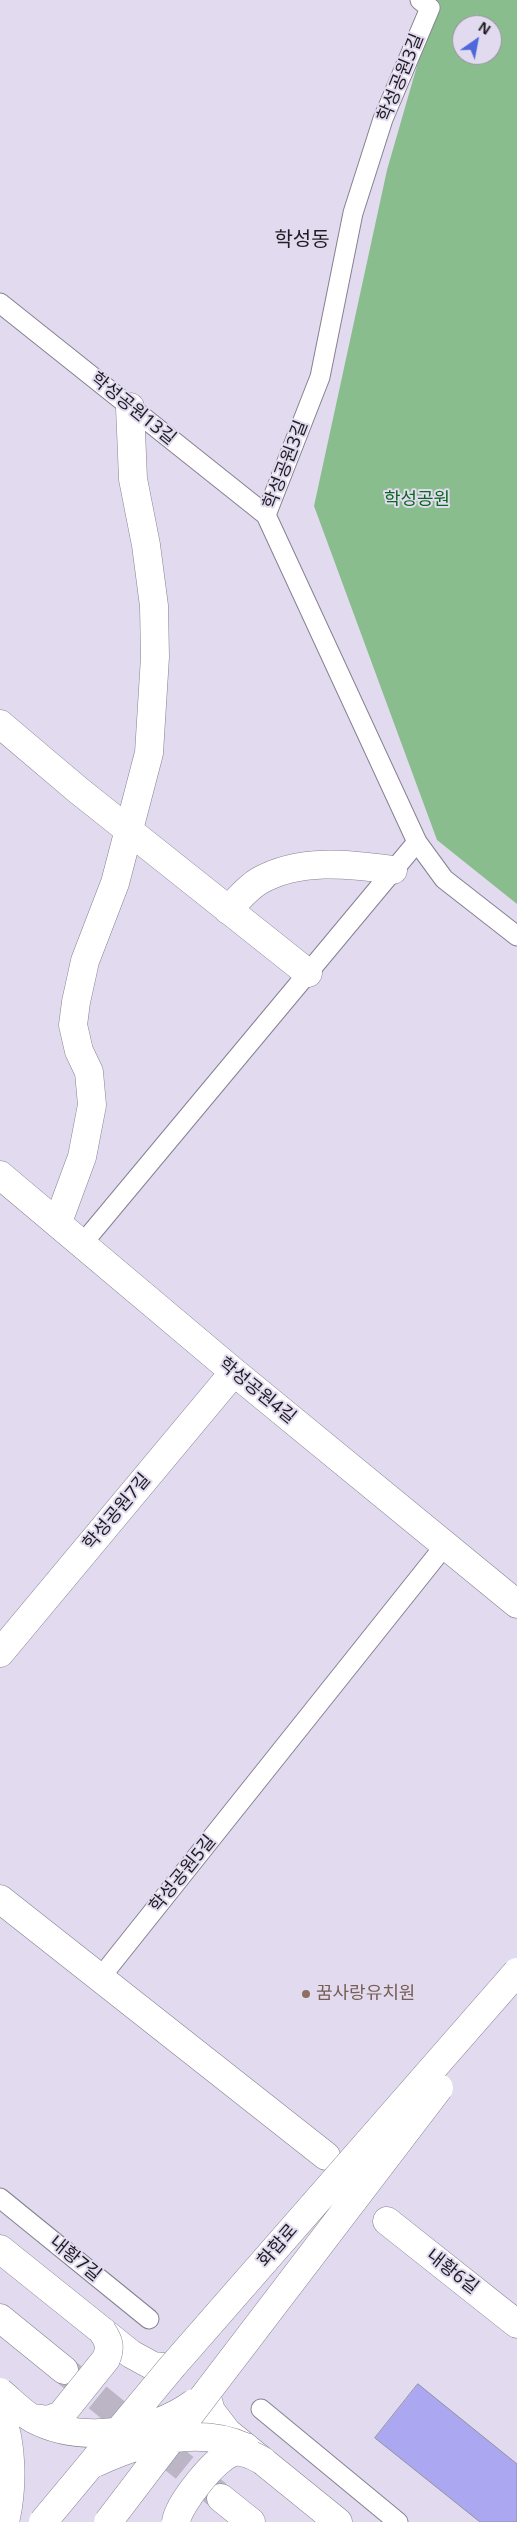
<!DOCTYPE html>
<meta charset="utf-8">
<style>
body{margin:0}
#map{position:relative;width:517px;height:2522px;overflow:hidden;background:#e2dbef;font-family:"Noto Sans",sans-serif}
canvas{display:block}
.north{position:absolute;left:452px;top:15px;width:50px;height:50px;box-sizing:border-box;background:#e2dbef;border:1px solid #948f9d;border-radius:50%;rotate:33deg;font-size:14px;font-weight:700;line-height:20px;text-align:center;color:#1f1c23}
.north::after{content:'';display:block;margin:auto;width:18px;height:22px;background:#4e68dc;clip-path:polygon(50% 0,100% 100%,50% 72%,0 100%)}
</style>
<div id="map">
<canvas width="517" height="2522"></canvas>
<div class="north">N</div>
</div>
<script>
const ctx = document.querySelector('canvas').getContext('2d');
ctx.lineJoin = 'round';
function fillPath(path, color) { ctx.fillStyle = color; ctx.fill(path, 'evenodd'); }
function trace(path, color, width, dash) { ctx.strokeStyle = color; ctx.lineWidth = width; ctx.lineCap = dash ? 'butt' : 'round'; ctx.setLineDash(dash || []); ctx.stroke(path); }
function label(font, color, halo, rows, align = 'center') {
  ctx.font = font + ' "Noto Sans","Noto Sans KR",sans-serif'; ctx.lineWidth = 4; ctx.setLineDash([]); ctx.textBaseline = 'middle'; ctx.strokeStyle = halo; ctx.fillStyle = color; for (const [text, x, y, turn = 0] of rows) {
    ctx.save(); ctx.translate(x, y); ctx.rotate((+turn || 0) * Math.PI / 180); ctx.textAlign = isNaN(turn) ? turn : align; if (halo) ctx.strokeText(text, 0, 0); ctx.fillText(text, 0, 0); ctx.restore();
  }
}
fillPath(new Path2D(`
 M436 0H517V904L437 840 314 506 387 170ZM462 25H492V55H462Z`), '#8abd8d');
const building = new Path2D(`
 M418 2384 517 2464V2522H480L375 2438Z`);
fillPath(building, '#aca7f1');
trace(building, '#9191a3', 1);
trace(new Path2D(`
 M65 2371 218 2495`), '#bbb5c6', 28, [28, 14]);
const service = new Path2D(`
 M420 0 430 8 383 119 353 213 320 377 266 515 417 842 444 879 517 936
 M0 303 266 515
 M83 1243 417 842
 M100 1978 446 1544
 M0 2198 149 2319
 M261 2409 398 2522`);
const minor = new Path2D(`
 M0 724 78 790 308 973
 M228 910C237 901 247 888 259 881 299 858 349 864 393 870
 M0 1175 234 1372 517 1604
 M58 1222 82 1157 92 1105 89 1072 79 1051 73 1025 76 1002 85 961 115 883 149 753 155 657 154 606 146 545 133 479 130 407
 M0 1653 234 1372
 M0 1899 326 2156
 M387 2221 517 2324`);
const secondary = new Path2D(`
 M0 2249 131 2354 153 2366 171 2368
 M0 2318 64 2370
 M206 2394 211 2411 227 2432 338 2522
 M221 2498 251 2522`);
trace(service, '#868091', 21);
trace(minor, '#868091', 29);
trace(secondary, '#868091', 29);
trace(service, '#fff', 19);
trace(minor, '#fff', 28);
trace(secondary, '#fff', 28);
const secondaryBridge = new Path2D(`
 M0 2392C11 2401 21 2412 33 2419 80 2444 152 2434 194 2403
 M0 2412C13 2445 13 2488 5 2522
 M32 2418 48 2420 61 2415 106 2359C111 2347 109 2341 102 2331
 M95 2463C140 2442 197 2425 245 2447
 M43 2522 171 2368 517 1972
 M108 2522 439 2088
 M176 2522C178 2505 216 2456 234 2452 245 2450 254 2456 263 2461`);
trace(secondaryBridge, '#868091', 29, []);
trace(secondaryBridge, '#fff', 28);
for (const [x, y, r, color] of [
 [306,1994,5,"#8d6e63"]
]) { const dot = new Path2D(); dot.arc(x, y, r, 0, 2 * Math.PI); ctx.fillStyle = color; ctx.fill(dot); trace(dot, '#e2dbef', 2); }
label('18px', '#1f1c23', '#e2dbef', [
 ["학성공원3길",401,78,-68],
 ["학성공원13길",133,409,39],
 ["학성공원3길",286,465,-69],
 ["학성공원4길",257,1391,39],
 ["학성공원7길",117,1512,-50],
 ["학성공원5길",183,1874,-51],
 ["화합로",278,2246,-49],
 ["내황7길",75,2259,39],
 ["내황6길",452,2272,38]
]);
label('18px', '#086920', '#e2dbef', [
 ["학성공원",417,500]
]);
label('18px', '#785e54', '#e2dbef', [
 ["꿈사랑유치원",316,1994]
], 'left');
label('20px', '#1f1c23', '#e2dbef', [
 ["학성동",302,240]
]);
</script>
